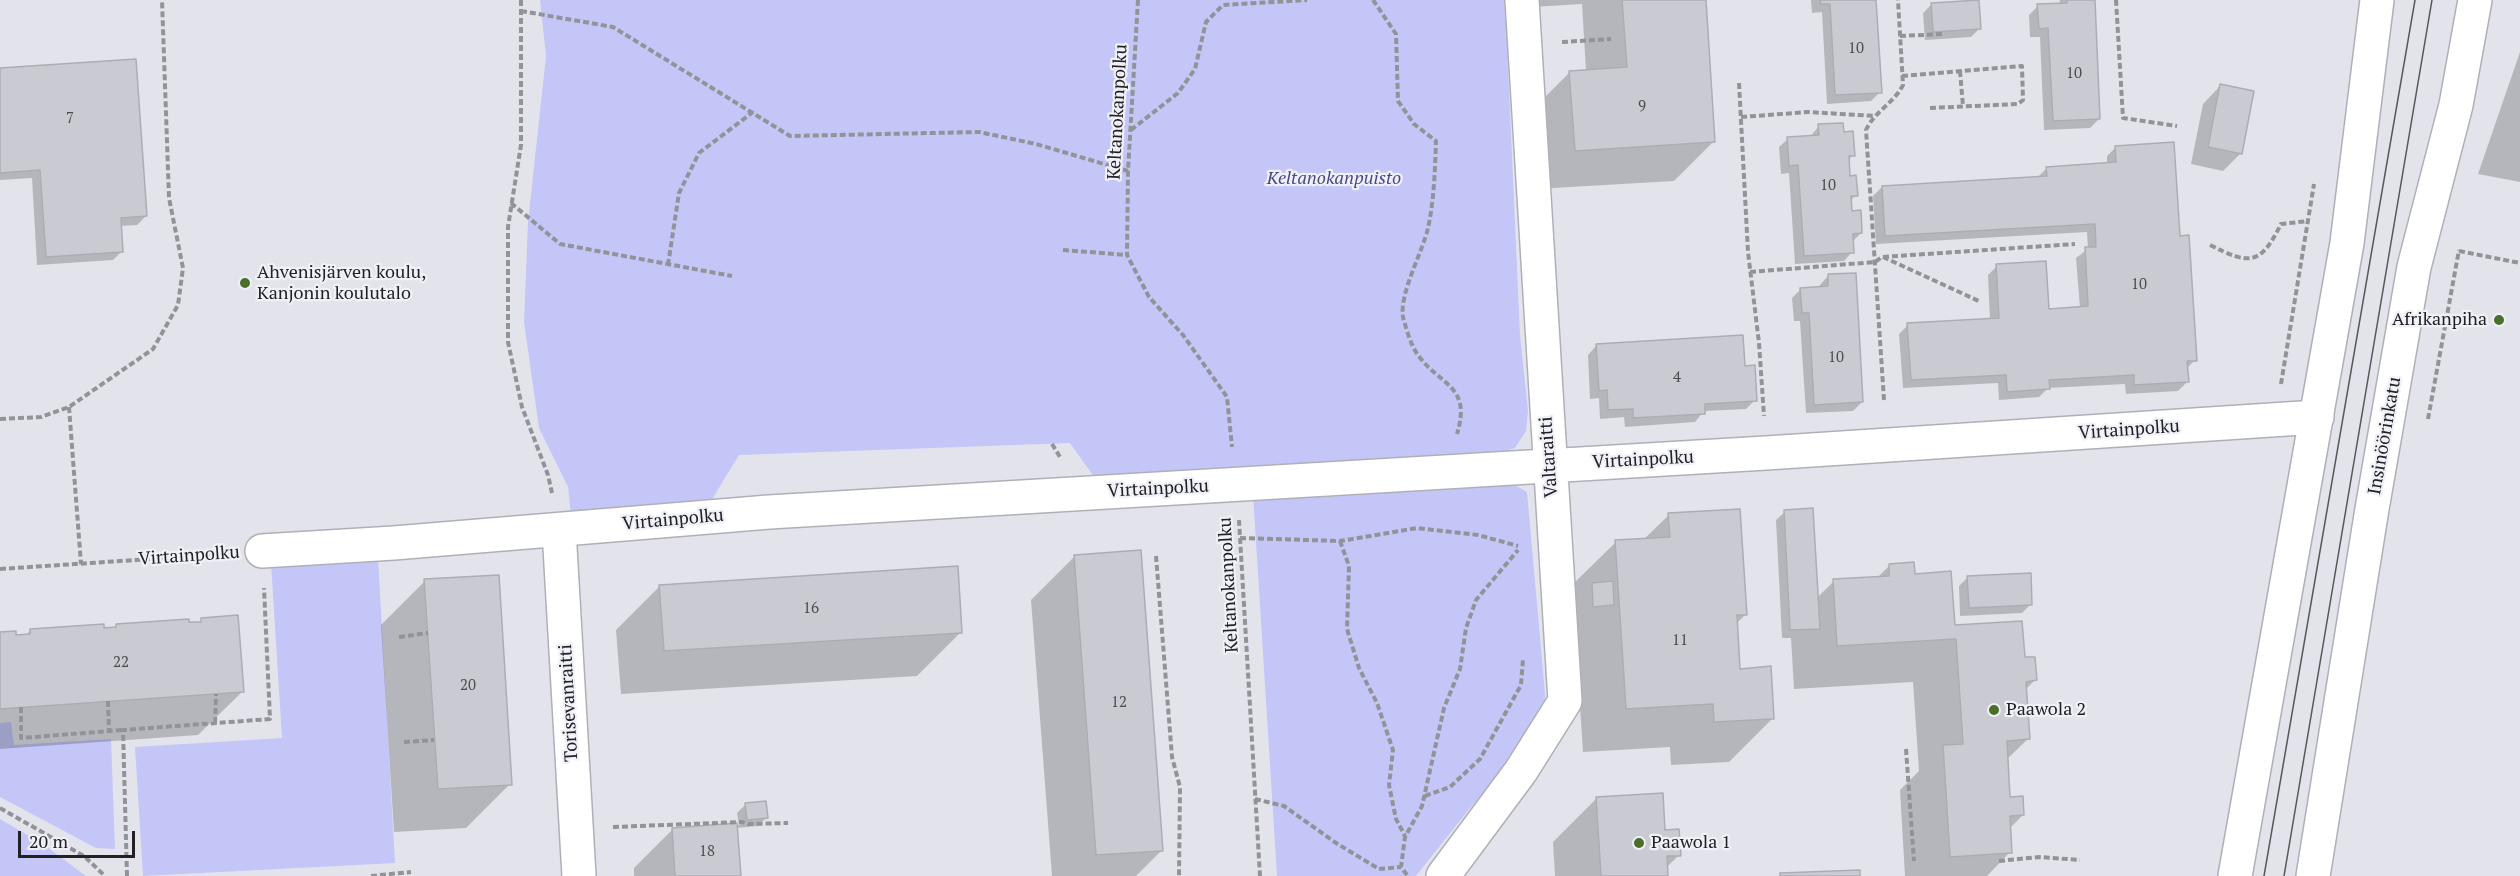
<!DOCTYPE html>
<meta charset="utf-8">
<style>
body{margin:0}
#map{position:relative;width:2520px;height:876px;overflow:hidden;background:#e3e4eb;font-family:"PT Serif",serif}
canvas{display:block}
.scale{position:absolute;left:18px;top:831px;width:117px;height:27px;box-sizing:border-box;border:3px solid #212124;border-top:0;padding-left:8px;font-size:18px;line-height:21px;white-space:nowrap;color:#212124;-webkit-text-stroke:4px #f0f1f8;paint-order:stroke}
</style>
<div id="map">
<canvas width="2520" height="876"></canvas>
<div class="scale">20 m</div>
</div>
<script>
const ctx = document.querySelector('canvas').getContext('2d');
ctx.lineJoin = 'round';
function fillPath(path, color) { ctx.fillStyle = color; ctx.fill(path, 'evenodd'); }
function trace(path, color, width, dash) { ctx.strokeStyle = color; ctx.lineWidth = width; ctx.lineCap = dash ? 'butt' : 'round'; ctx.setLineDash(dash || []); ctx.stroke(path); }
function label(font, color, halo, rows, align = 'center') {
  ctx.font = font + ' "PT Serif",serif'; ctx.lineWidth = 4.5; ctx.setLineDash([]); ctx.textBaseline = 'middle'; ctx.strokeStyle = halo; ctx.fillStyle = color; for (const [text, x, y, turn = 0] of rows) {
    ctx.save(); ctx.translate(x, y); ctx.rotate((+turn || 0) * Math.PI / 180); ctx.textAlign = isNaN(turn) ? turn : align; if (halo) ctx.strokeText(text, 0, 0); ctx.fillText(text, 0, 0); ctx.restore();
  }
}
fillPath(new Path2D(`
 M540 0H1505L1520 335 1528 411 1526 431 1515 448 1491 456 1097 481 1070 443 739 455 711 501 571 515 568 487 539 428 524 322 528 222 546 56Z
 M1513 484 1527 492 1546 705 1522 752 1470 808 1416 876H1277L1253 494Z
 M378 557 395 863 143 876 135 747 282 738 271 563Z
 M11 722 14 745 111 739 115 849 96 848 0 797V723Z
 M0 819 43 844 86 876H0Z`), '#c4c6f8');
fillPath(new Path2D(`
 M1514 0H1705L1713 142 1674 181 1536 189 1531 111 1570 72 1586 71 1582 4 1515 8Z
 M1811 0H1875L1880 92 1871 101 1827 104 1822 12 1812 13Z
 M2060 0H2093L2099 119 2090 128 2044 130 2040 37H2030L2029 15 2038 6 2059 5Z
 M1932 4 1980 28 1971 37 1925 40 1923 13Z
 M2520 52V182L2478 174Z
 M0 70 146 216 137 225 120 226 122 251 113 260 37 265 32 178 0 180Z
 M2220 86 2241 153 2223 171 2191 164 2203 104Z
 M1819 126 1843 134 1853 155 1847 161 1849 177 1856 195 1850 201 1851 213 1861 233 1852 242V252L1844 261 1795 264 1789 173 1781 174 1779 147 1788 139 1810 137Z
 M2116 147 2178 237 2195 360 2186 369 2187 382 2178 391 2126 394 2125 384 2048 388 2039 397 1999 400 1998 383 1903 388 1899 334 1908 325 1990 320 1988 275 1997 266 2048 310 2080 308 2076 258 2088 249 2087 232 1876 244 1873 196 1882 187 2038 177 2047 168 2107 164V156Z
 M1828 276 1862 402 1853 411 1806 413 1800 321H1794L1792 298 1801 289 1820 288V285Z
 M1596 346 1744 367 1755 400 1746 409 1704 411 1695 422 1625 427 1624 417 1600 419 1599 398 1590 399 1588 355Z
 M1785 512 1817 598 1834 581 1877 578 1890 565 1913 575 1954 627 2023 659 2035 680 2025 690 2028 739 2006 760 2009 798 2023 815 2009 829 2010 852 1987 876H1905L1900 790 1919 771 1913 682 1794 689 1791 638H1782L1776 520Z
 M1669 515 1745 615 1736 624 1739 670 1773 718 1729 762 1671 765 1670 747 1583 752 1572 585 1616 542 1643 540Z
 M1075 556 1162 850 1136 876H1052L1031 600Z
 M1968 577 2031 604 2022 613 1960 616 1959 586Z
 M425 581 510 784 466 828 394 832 381 625Z
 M660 586 961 632 917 676 621 694 616 630Z
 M202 620 242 692 198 735 0 749V634L26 635 30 631 113 629 117 625 198 623Z
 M1597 798 1664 831 1679 855 1666 868 1667 876H1555L1553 842Z
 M746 804 767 817 758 826 736 828 739 876H634V868L673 829 739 825 737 813Z`), '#0003');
const building = new Path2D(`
 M1622 0H1706L1715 142 1575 151 1569 71 1627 67Z
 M1820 0H1876L1882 93 1835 95 1830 4H1821Z
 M1979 0 1981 29 1933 32 1931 3Z
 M2067 0H2095L2100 119 2053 121 2048 28 2039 29 2037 4 2067 3Z
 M136 59 147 216 121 218 123 252 46 257 40 170 0 173V68Z
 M2220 84 2254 91 2242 154 2208 147Z
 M1843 123 1844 132 1853 131 1855 156H1849L1850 176 1856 175 1858 196H1851L1852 211 1861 210 1862 233 1853 234 1854 253 1804 256 1798 165 1789 166 1787 137 1819 135 1818 124Z
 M2174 142 2180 236 2189 235 2197 361H2187L2189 382 2134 385V375L2049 380 2050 389 2007 392 2006 375 1911 380 1907 323 1999 318 1996 264 2046 261 2049 309 2088 306 2085 247H2096L2095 224 1885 236 1882 186 2047 176 2046 167 2116 162 2115 146Z
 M1856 273 1863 402 1814 405 1809 313H1802L1800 288 1828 286V274Z
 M1743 335 1745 366 1755 365 1757 401 1705 404V414L1633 418V409L1608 410 1607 390 1599 391 1596 344Z
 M1813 508 1820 629 1790 630 1784 510Z
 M1740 509 1747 615H1737L1740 669 1771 666 1774 719 1714 722 1713 704 1626 709 1615 540 1670 537 1668 513Z
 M1141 550 1163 851 1096 855 1074 555Z
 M1914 562 1915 574 1951 571 1955 625 2022 621 2025 657H2035L2037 680 2026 682 2030 739 2007 741 2010 797 2023 796 2024 815 2010 816 2012 853 1950 857 1943 745 1963 744 1956 639 1837 646 1833 579 1889 576V564Z
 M958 566 962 633 664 651 659 585Z
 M2031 573 2032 605 1969 608 1967 576Z
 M499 575 512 785 438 789 424 579Z
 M1613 581 1614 605 1593 607 1592 583Z
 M238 615 244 692 0 709V632L16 631V635L30 634V629L104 624V628L116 627V624L189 619V622H201V618Z
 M1663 793 1665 830 1679 829 1681 856H1667L1668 876H1601L1596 797Z
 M766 801 768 818 747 820 745 803Z
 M737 823 741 876H675L672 828Z
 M1860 870V876H1780V873Z`);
fillPath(building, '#cacad2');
trace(building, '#acadb4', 1.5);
const minor = new Path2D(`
 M559 530 579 876
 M262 551 394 543 769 512 1766 453 2317 417
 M1443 876 1521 771 1565 701 1522 0`);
const major = new Path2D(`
 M2235 876 2347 243 2377 0
 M2313 876 2372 509 2414 267 2456 105 2475 0`);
trace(minor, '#afb0b7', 36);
trace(major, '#afb0b7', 36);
trace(new Path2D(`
 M521 0V145L508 227V342L522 407 548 475 552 493
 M1138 0 1128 171 1127 255 1149 297 1183 335 1227 397 1232 447
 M1373 0 1396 34 1398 101 1414 124 1436 141C1435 170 1434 201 1428 228 1423 251 1399 294 1403 317 1406 328 1411 346 1418 355 1440 386 1472 385 1457 434
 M2116 0 2123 118 2177 126
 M521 11 613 27 790 136 979 132 1036 144 1128 171
 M1900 36 1943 34
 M1562 42 1611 39
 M1960 71 1963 106
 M1902 76 2022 66 2023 100 2018 104 1930 108
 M1739 83 1748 252 1759 343 1764 416
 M1741 117 1808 112 1875 116
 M1131 130 1178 93 1195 69 1206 22 1223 5 1307 0
 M511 203 560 244 732 276
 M2210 245C2250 265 2260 266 2281 224L2308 221
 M1063 250 1127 255
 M2459 251 2520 263
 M1883 257 1981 302
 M668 265 679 193 699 153 753 112
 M1750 272 1875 262 1882 257 2075 244
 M2281 384 2314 184
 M1884 400 1866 130C1874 112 1894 103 1903 85L1898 0
 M69 407 81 564
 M0 419 41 417 69 407 153 349 178 305 183 268 169 198 162 0
 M2428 419 2459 250
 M1052 444 1060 457
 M1239 520 1260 876
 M1240 538 1340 541 1417 528 1478 535 1518 546
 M1340 541 1349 566 1347 629 1359 668 1377 703 1393 750 1389 785 1396 819 1405 836
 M1156 556 1172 757 1180 787 1179 876
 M0 569 226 554
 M399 637 428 633
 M108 701 109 731
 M21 707V738L123 730
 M215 723 216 694
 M404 742 434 740
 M1906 749 1914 861
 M1425 796 1450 787 1480 759 1521 685 1523 659
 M1255 799 1284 806 1336 843 1379 869 1401 867
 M0 808 84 856 105 876
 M613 827 742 822 748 824 788 823
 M1999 861 2039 857 2080 860
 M1407 875 1401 867 1405 837 1422 806 1444 708 1460 669 1466 628 1476 600 1518 550
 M127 876 123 730 270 719 264 588
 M371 876 411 872`), '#929398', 4, [6, 3]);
trace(minor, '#fff', 33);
trace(major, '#fff', 33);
trace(new Path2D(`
 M2264 876 2415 0
 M2284 876 2432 0`), '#56575b', 1.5);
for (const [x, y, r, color] of [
 [245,283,6,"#496f28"],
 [2499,320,6,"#496f28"],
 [1994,710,6,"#496f28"],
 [1639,843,6,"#496f28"]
]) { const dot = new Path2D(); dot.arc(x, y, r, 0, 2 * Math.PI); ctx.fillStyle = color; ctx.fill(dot); trace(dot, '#f0f1f8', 2); }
label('15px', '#4b4b50', null, [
 ["10",1856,49],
 ["10",2074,74],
 ["9",1642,107],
 ["7",70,119],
 ["10",1828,186],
 ["10",2139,285],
 ["10",1836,358],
 ["4",1677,378],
 ["16",811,609],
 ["11",1680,641],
 ["22",121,663],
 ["20",468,686],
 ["12",1119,703],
 ["18",707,852]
]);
label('18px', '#212124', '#f0f1f8', [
 ["Keltanokanpolku",1118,112,-87],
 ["Virtainpolku",2129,430,-4],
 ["Insinöörinkatu",2385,436,-80],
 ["Valtaraitti",1549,457,-94],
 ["Virtainpolku",1643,460,-3],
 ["Virtainpolku",1158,489,-3],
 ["Virtainpolku",673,520,-5],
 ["Virtainpolku",189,556,-4],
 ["Keltanokanpolku",1229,585,-93],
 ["Torisevanraitti",569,703,-93]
]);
label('italic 18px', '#4a4888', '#f0f1f8', [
 ["Keltanokanpuisto",1334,179]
]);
label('18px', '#212124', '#f0f1f8', [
 ["Ahvenisjärven koulu,",257,273],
 ["Kanjonin koulutalo",257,294],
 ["Afrikanpiha",2487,320,"right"],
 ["Paawola 2",2006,710],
 ["Paawola 1",1651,843]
], 'left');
</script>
